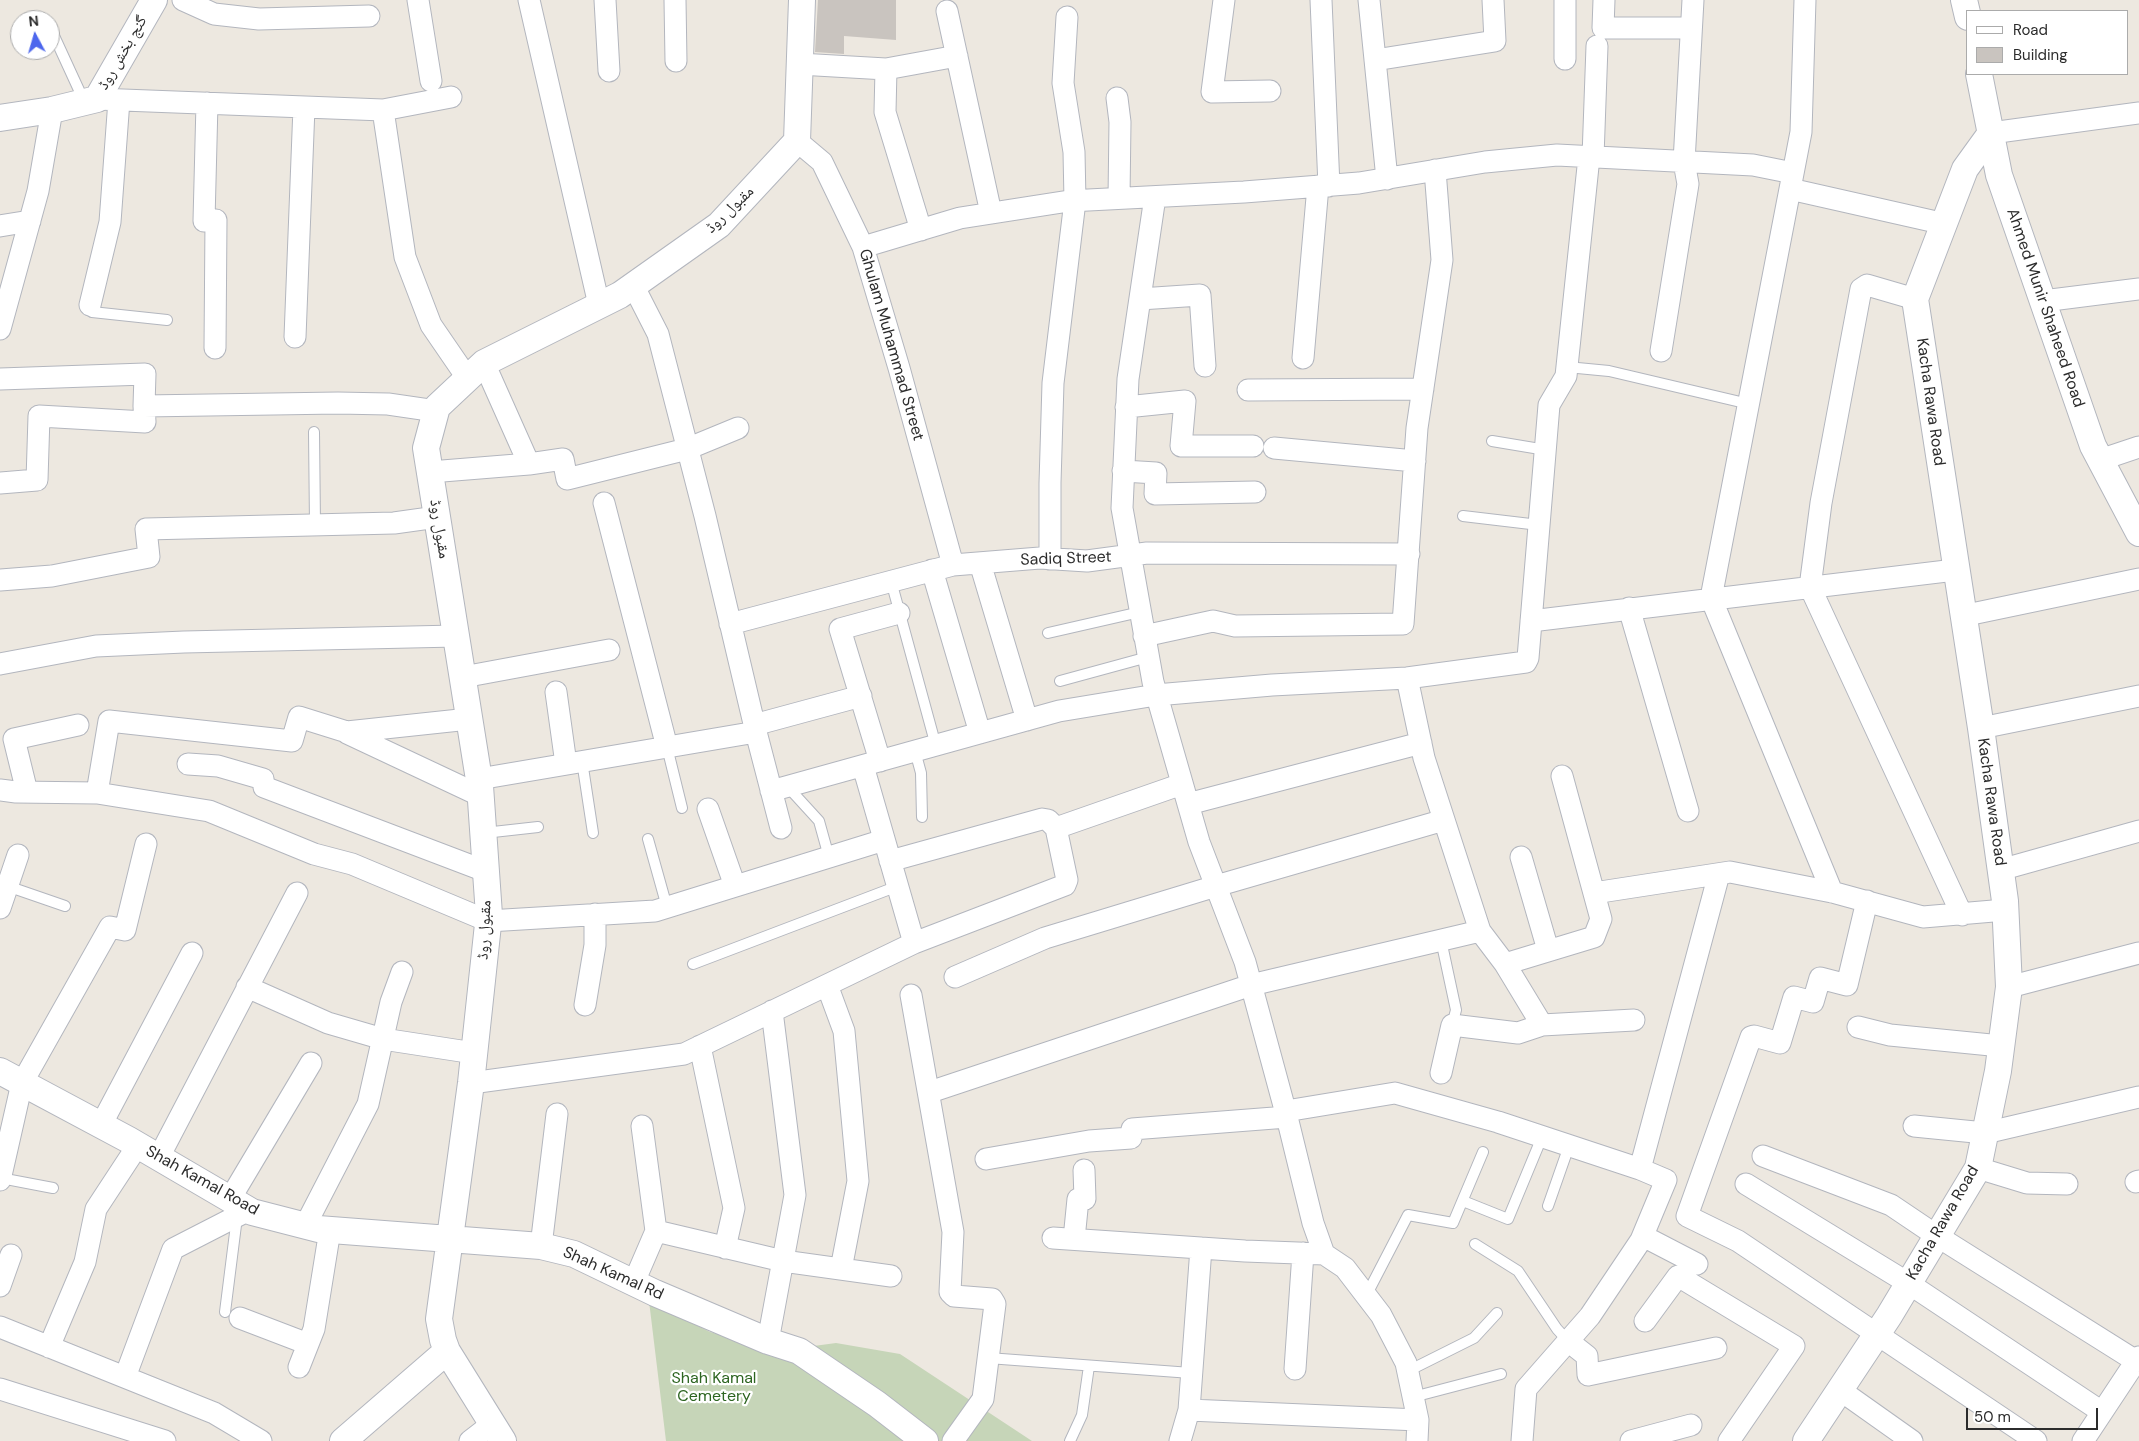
<!DOCTYPE html>
<meta charset="utf-8">
<style>
body{margin:0}
#map{position:relative;width:2139px;height:1441px;overflow:hidden;background:#ede8e0;font-family:"DM Sans",sans-serif}
canvas{display:block}
.legend{position:absolute;left:1966px;top:10px;width:162px;height:65px;box-sizing:border-box;background:#fff;border:1px solid #ababab;margin:0;padding:6px 9px;list-style:none;font-size:15px;color:#2c2c2c}
.legend li{display:flex;align-items:center;gap:10px;height:25px}
.legend b{width:25px;border:1px solid #ababab}
.north{position:absolute;left:10px;top:10px;width:50px;height:50px;box-sizing:border-box;background:#fff;border:1px solid #ababab;border-radius:50%;rotate:354deg;font-size:14px;font-weight:700;line-height:20px;text-align:center;color:#2c2c2c}
.north::after{content:'';display:block;margin:auto;width:18px;height:22px;background:#4d67ed;clip-path:polygon(50% 0,100% 100%,50% 72%,0 100%)}
.scale{position:absolute;left:1966px;top:1408px;width:132px;height:22px;box-sizing:border-box;border:2px solid #2c2c2c;border-top:0;padding-left:6px;font-size:15px;line-height:18px;white-space:nowrap;color:#2c2c2c;-webkit-text-stroke:4px #fff;paint-order:stroke}
</style>
<div id="map">
<canvas width="2139" height="1441"></canvas>
<ul class="legend">
<li><b style="height:6px;background:#fff"></b>Road</li>
<li><b style="height:14px;background:#c9c4bf"></b>Building</li>
</ul>
<div class="north">N</div>
<div class="scale">50 m</div>
</div>
<script>
const ctx = document.querySelector('canvas').getContext('2d');
ctx.lineJoin = 'round';
function fillPath(path, color) { ctx.fillStyle = color; ctx.fill(path, 'evenodd'); }
function trace(path, color, width, dash) { ctx.strokeStyle = color; ctx.lineWidth = width; ctx.lineCap = dash ? 'butt' : 'round'; ctx.setLineDash(dash || []); ctx.stroke(path); }
function label(font, color, halo, rows, align = 'center') {
  ctx.font = font + ' "DM Sans","Noto Naskh Arabic",sans-serif'; ctx.lineWidth = 4.5; ctx.setLineDash([]); ctx.textBaseline = 'middle'; ctx.strokeStyle = halo; ctx.fillStyle = color; for (const [text, x, y, turn = 0] of rows) {
    ctx.save(); ctx.translate(x, y); ctx.rotate((+turn || 0) * Math.PI / 180); ctx.textAlign = isNaN(turn) ? turn : align; if (halo) ctx.strokeText(text, 0, 0); ctx.fillText(text, 0, 0); ctx.restore();
  }
}
fillPath(new Path2D(`
 M649 1301 710 1332 767 1347 784 1350 836 1343 900 1354 1032 1441H666Z`), '#c6d5b8');
fillPath(new Path2D(`
 M818 0H896V40L844 36V54L815 52Z`), '#c9c4bf');
const service = new Path2D(`
 M50 27 84 101
 M90 306 92 312 167 320
 M1567 367 1609 371 1749 404
 M314 432 315 525
 M1492 441 1546 450
 M1463 516 1539 525
 M891 581 936 746
 M1048 633 1140 612
 M1060 681 1148 657
 M667 747 682 808
 M915 751 921 773 922 817
 M582 761 593 833
 M787 786 819 821 829 857
 M484 833 538 827
 M648 839 667 907
 M7 886 65 906
 M1441 940 1456 1010 1452 1025
 M693 964 898 886
 M0 1178 53 1188
 M1463 1201 1508 1219 1542 1137
 M1548 1206 1569 1146
 M1475 1244 1518 1271 1557 1329 1568 1341
 M1366 1296 1408 1215 1453 1223 1483 1152
 M225 1312 237 1217
 M988 1358 1191 1373
 M1408 1371 1474 1338 1497 1313
 M1413 1397 1501 1374
 M1070 1441 1082 1415 1089 1366`);
const minor = new Path2D(`
 M183 0 214 14 259 19 369 16
 M418 0 431 81
 M529 0 599 305
 M605 0 609 71
 M675 0 676 61
 M1224 0 1212 92 1270 91
 M1321 0 1329 186
 M1369 0 1387 179
 M1565 0V59
 M1604 0 1603 28H1691
 M1805 0 1801 132 1711 598 1832 892
 M947 11 991 213
 M1375 60 1495 41 1493 0
 M799 64 886 69 885 112 921 230
 M886 69 957 56
 M1117 98 1120 122 1119 198
 M97 99 383 110 451 97
 M207 103 204 221 216 220 215 348
 M383 110 405 257 431 325 468 379
 M1991 133 2139 113
 M797 141 822 162 863 247 899 368 953 565
 M1593 157 1597 46
 M1790 189 1945 224
 M1155 197 1128 379 1122 508 1153 682 1199 842 1245 962 1287 1117 1313 1223 1324 1254
 M0 226 30 221
 M863 247 960 218 1069 201 1244 192 1359 183 1485 162 1557 155 1753 165 1793 173
 M633 285 658 334 705 516 756 732 781 828
 M1140 299 1200 295 1205 366
 M1915 299 1867 285 1861 289 1821 503 1810 587 1962 915
 M2043 301 2139 289
 M90 305 110 222 119 100
 M0 329 38 191 52 110
 M295 337 304 107
 M1661 351 1688 184 1684 162 1693 0
 M1303 358 1318 186
 M0 379 145 374 144 406 338 403 388 404 436 411
 M1248 390 1423 389
 M1126 407 1185 401 1181 446H1253
 M1274 448 1415 461
 M2100 460 2139 447
 M529 464 563 459 567 479 687 449 738 428
 M1123 471 1156 473 1155 494 1255 492
 M430 472 529 464 484 363
 M0 483 37 480 39 416 145 422 144 406
 M604 503 667 747
 M1050 559V483L1053 383 1075 201 1074 152 1063 83 1067 17
 M980 563 1027 720
 M932 570 980 733
 M0 580 52 576 149 557 146 529 394 523 437 517
 M1629 608 1688 811
 M1962 616 2139 579
 M1531 621 1955 570
 M730 624 953 565 1040 558 1087 561 1147 553 1409 554
 M1144 636 1213 621 1235 626 1403 624 1417 428 1442 260 1435 170
 M0 664 96 646 184 642 456 636
 M463 677 609 650
 M1407 678 1424 758 1480 931 1505 964 1542 1025 1634 1020
 M556 692 566 764
 M754 725 861 696
 M1981 728 2139 696
 M347 733 481 796
 M880 761 840 629 899 613
 M188 764 218 766 263 779 264 787 485 871
 M479 779 756 732
 M0 790 16 792 97 793 109 721 292 741 299 717 347 732 469 719
 M771 791 1059 711 1156 695 1272 685 1407 678 1526 662 1528 658 1549 405 1566 376 1589 157
 M27 792 14 739 78 725
 M97 793 209 811 314 854 352 864 488 921 655 911 884 840
 M1188 804 1421 743
 M708 809 735 886
 M1521 857 1548 950
 M890 861 1042 819 1048 820 1056 828
 M2000 870 2139 831
 M1594 893 1730 872 1832 892 1923 917 2005 910
 M1867 901 1847 985 1820 978 1813 1002 1794 997 1780 1043 1754 1036 1751 1037 1687 1216 1738 1241 2036 1441
 M0 908 18 855
 M914 943 1065 885 1067 880 1056 828 1182 784
 M1505 964 1594 937 1601 919 1562 776
 M955 977 1045 938 1216 886 1444 820
 M827 985 844 1031 858 1181 841 1269
 M247 987 328 1023 383 1039 474 1053
 M2009 987 2139 953
 M911 995 953 1232 950 1292 954 1296 992 1299 995 1304 983 1399 953 1441
 M585 1005 595 945V914
 M1858 1027 1890 1035 2001 1046
 M700 1046 734 1208 725 1248
 M1441 1073 1452 1025 1518 1033 1542 1025
 M471 1083 684 1054 914 943 863 766
 M930 1092 1251 985 1480 931
 M1286 1111 1395 1093 1498 1122 1640 1169 1666 1180 1641 1240 1590 1316 1526 1389 1522 1441
 M101 1125 192 953
 M1914 1126 1985 1133 2139 1097
 M1763 1156 1891 1205 1937 1236 2136 1361 2139 1357
 M159 1157 297 893
 M986 1159 1089 1141 1131 1138 1132 1129 1287 1117
 M1978 1168 2027 1183 2067 1184
 M1640 1169 1719 874
 M0 1180 22 1083 110 927 125 930 146 844
 M2136 1182 2139 1181
 M1746 1184 1908 1283 2102 1412
 M230 1199 311 1063
 M305 1226 368 1104 391 1002 402 972
 M656 1231 783 1261 891 1276
 M1643 1236 1697 1264
 M1053 1238 1245 1251 1324 1254 1345 1268 1381 1315 1406 1363 1418 1420 1417 1441
 M1074 1239 1078 1199H1085L1084 1170
 M541 1246 557 1114
 M634 1282 656 1231 642 1126
 M0 1286 11 1255
 M240 1318 308 1344
 M1645 1321 1678 1276 1794 1346 1729 1441
 M0 1327 214 1413 261 1441
 M768 1341 795 1195 772 1011
 M1568 1341 1587 1356 1588 1375 1716 1348
 M49 1347 85 1262 96 1209 138 1145
 M299 1367 314 1329 330 1230
 M1295 1369 1303 1253
 M125 1377 173 1249 249 1210
 M0 1389 165 1441
 M1840 1390 1912 1441
 M1189 1410 1418 1420
 M470 1441 492 1424
 M1180 1441 1189 1410 1201 1248
 M1631 1441 1691 1425
 M2083 1441 2136 1361`);
const tertiary = new Path2D(`
 M1964 0 1968 17
 M1979 74 1999 175 2093 446 2139 533
 M0 118 52 110 97 99 154 0
 M0 1071 129 1140 252 1212 318 1229 541 1246 574 1254 655 1293 768 1341 799 1351 877 1404 925 1441
 M343 1441 447 1351
 M503 1441 447 1351 443 1340 439 1319 471 1083 489 915 480 786 426 448 437 407 484 363 620 295 719 225 797 141 802 0
 M1806 1441 1889 1316 1978 1168 1998 1071 2009 987 2005 901 1981 728 1915 299 1965 169 1991 133`);
trace(service, '#b3b6be', 12);
trace(minor, '#b3b6be', 23);
trace(tertiary, '#b3b6be', 28);
trace(service, '#fff', 10);
trace(minor, '#fff', 21);
trace(tertiary, '#fff', 26);
label('16px', '#2c2c2c', '#fff', [
 ["گنج بخش روڈ",123,53,-60],
 ["مقبول روڈ",730,210,-44],
 ["Ahmed Munir Shaheed Road",2045,308,71],
 ["Ghulam Muhammad Street",891,345,74],
 ["Kacha Rawa Road",1930,402,82],
 ["مقبول روڈ",439,529,81],
 ["Sadiq Street",1066,559,-2],
 ["Kacha Rawa Road",1991,802,82],
 ["مقبول روڈ",485,930,-87],
 ["Shah Kamal Road",202,1181,29],
 ["Kacha Rawa Road",1943,1223,-60],
 ["Shah Kamal Rd",613,1274,24]
]);
label('16px', '#2d6521', '#fff', [
 ["Shah Kamal",714,1379],
 ["Cemetery",714,1397]
]);
</script>
